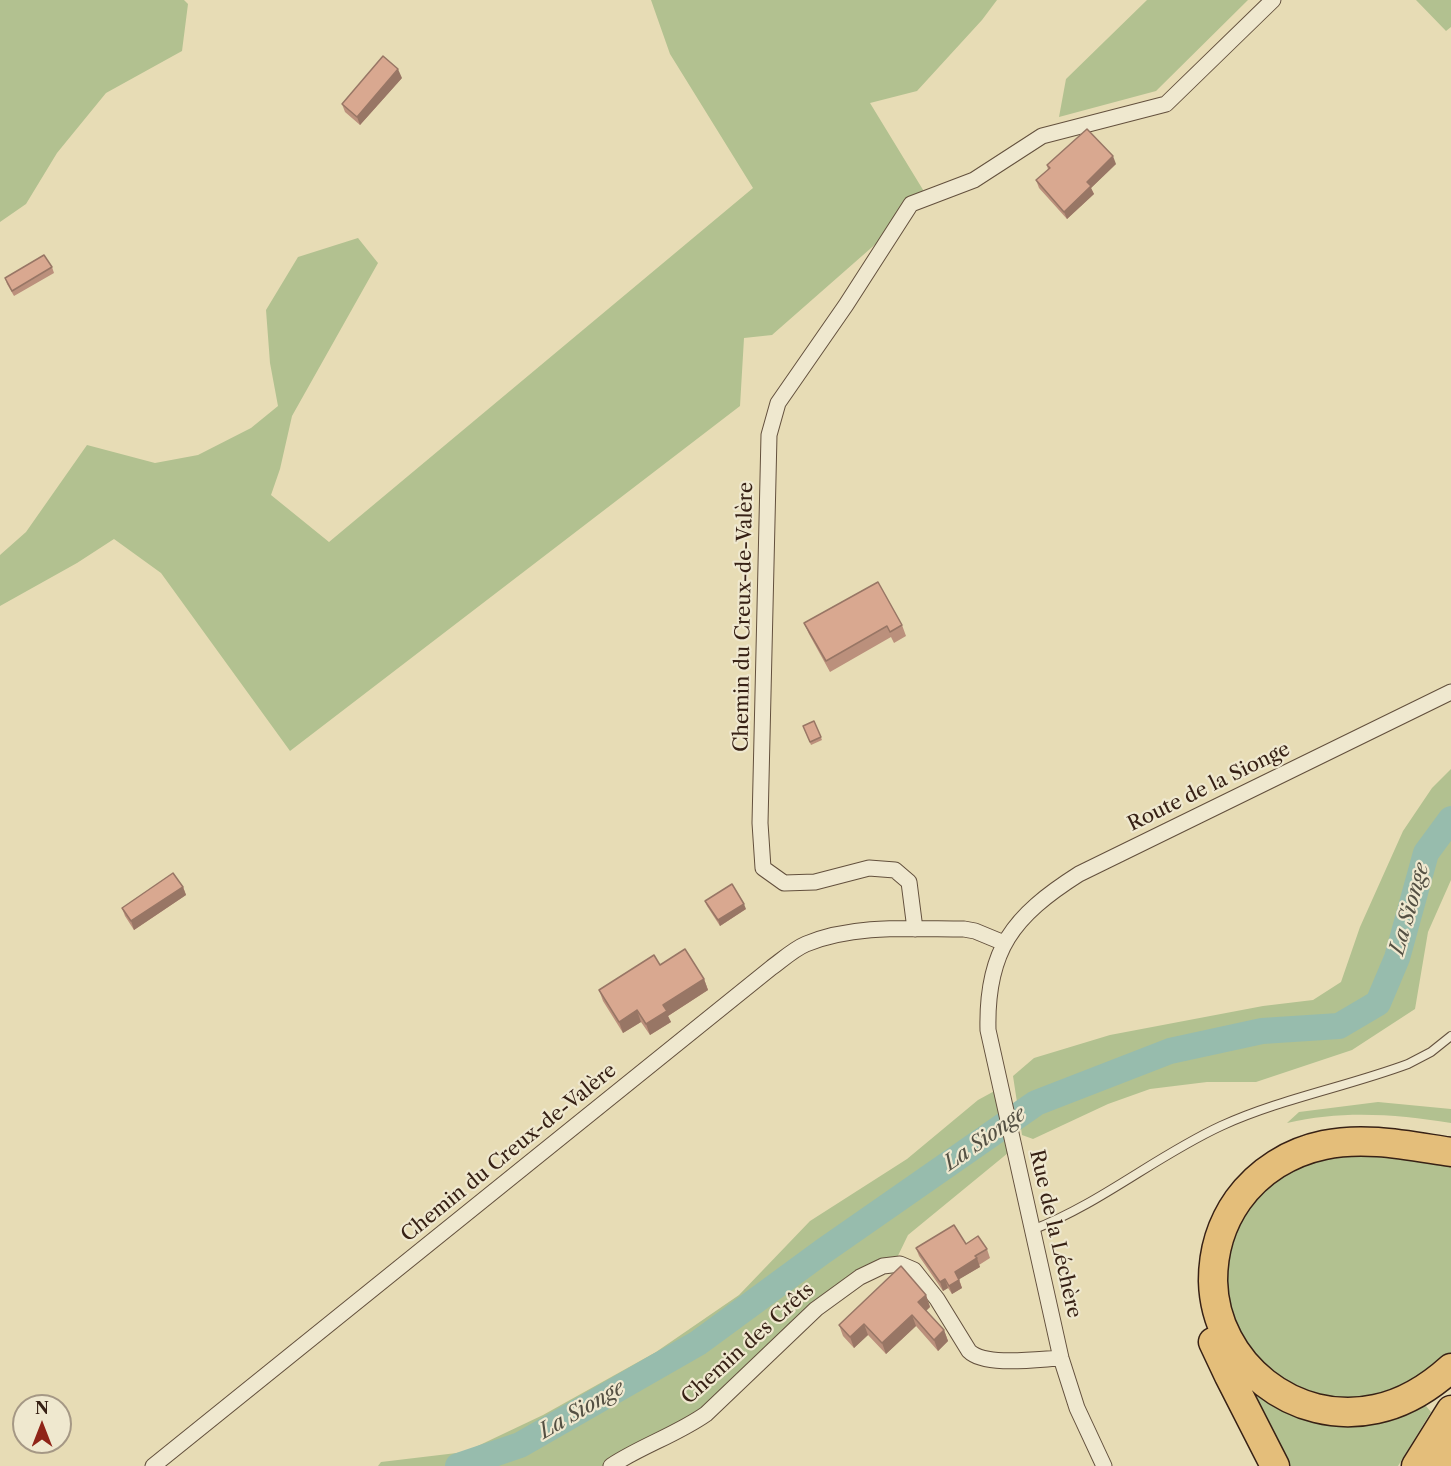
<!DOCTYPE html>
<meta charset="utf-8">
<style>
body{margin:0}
#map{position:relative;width:1451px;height:1466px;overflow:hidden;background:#e7dcb5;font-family:"Libre Caslon Text",serif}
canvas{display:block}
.north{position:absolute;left:12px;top:1394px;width:60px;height:60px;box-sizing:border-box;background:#efe8cf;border:2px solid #a59885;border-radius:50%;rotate:0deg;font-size:16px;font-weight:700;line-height:24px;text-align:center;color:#372115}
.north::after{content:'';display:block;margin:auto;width:21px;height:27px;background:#8f2418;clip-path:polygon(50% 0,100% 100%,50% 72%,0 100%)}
</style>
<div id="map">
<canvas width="1451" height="1466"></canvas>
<div class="north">N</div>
</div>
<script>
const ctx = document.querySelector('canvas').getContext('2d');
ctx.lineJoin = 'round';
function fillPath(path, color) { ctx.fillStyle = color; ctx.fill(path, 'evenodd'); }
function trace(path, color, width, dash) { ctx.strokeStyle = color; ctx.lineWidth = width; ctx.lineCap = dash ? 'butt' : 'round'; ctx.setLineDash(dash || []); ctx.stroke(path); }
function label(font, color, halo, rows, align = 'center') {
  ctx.font = font + ' "Libre Caslon Text",serif'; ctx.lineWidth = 4.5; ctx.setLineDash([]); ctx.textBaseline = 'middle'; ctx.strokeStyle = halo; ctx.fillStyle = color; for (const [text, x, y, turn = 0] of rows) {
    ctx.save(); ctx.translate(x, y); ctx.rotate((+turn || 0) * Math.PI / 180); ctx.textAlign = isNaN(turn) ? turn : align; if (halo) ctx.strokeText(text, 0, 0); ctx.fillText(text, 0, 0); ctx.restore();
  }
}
fillPath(new Path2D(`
 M0 0H184L188 4 182 51 106 93 57 153 26 204 0 222Z
 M651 0H997L982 20 917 91 870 103 928 198 772 335 744 338 740 406 290 751 161 573 114 539 77 563 0 606V555L26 532 87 445 155 463 198 455 251 428 278 406 270 363 266 310 298 257 358 238 378 263 292 416 280 469 271 495 329 542 753 188 670 54Z
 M1147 0H1248L1156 91 1059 117 1066 79Z
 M1416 0H1451V27L1446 31Z
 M1451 769V880L1428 932 1415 1009 1352 1050 1256 1082H1207L1150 1089 1108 1104 1033 1139 1022 1135 1013 1076 1034 1058 1110 1035 1263 1006 1313 1000 1341 982 1360 927 1403 831 1432 788Z
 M1000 1088 1014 1148 908 1235 894 1264 860 1277 720 1402 608 1466H378L381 1462 465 1452 543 1415 656 1352 739 1295 810 1221 907 1159 978 1100Z
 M1378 1102 1451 1109V1123C1396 1114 1342 1110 1287 1123L1299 1112Z
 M1351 1151 1451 1162V1354L1433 1370 1371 1401 1315 1399 1261 1369 1229 1320 1223 1263 1242 1209 1282 1171Z
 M1227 1348 1273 1397 1421 1400 1431 1412 1398 1466H1281Z`), '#b2c190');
trace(new Path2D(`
 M458 1466 520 1445 698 1343 822 1252 1036 1103 1170 1051 1262 1031 1339 1026 1378 1003 1397 958 1426 853 1451 819`), '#97bcad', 26);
const lane = new Path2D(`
 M1032 1230C1100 1204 1156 1156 1221 1126 1280 1099 1346 1087 1408 1064L1431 1052 1451 1036`);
const street = new Path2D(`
 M915 929 909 882 895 870 869 868 815 882 784 883 763 868 760 823 769 435 778 403 846 305 911 204 974 180 1042 136 1166 104 1273 0
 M153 1466 771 968C782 960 794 949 806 944 855 924 912 929 964 929L975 931 1004 943
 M611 1466C641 1446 676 1435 706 1414L816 1309 860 1277 883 1266 900 1264 914 1270 937 1299 969 1351C985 1367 1039 1359 1061 1358
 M1104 1466 1077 1408 1061 1358 988 1030C986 950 1013 916 1079 874L1451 692`);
const highway = new Path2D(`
 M1451 1152C1410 1146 1366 1136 1324 1145 1290 1152 1259 1171 1238 1200 1221 1224 1213 1252 1213 1281 1215 1364 1295 1427 1376 1409 1405 1403 1430 1387 1451 1368
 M1213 1342 1229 1376 1275 1466
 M1416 1466 1451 1410
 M1441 1466 1451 1450`);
trace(lane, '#63503d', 10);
trace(street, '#63503d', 17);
trace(highway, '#372115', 31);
trace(lane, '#efe8cf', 8);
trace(street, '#efe8cf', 15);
trace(highway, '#e4be7a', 28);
fillPath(new Path2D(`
 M402 78 360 125 345 112 342 104Z
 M1116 164 1091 188 1094 194 1067 219 1039 188 1036 180 1048 170 1047 165Z
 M52 267 54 273 14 296 7 284 5 278Z
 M804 623 902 625 906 636 894 643 891 637 830 672 809 634Z
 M814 721 822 740 811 745 803 726Z
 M183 887 186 895 134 930 125 916 122 908Z
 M705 901 746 909 720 926 707 906Z
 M660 965 704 979 708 990 668 1016 671 1022 650 1035 641 1022 623 1033 603 1001 599 990Z
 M966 1244 987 1249 990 1258 979 1265 980 1267 959 1279 962 1288 952 1294 948 1288 943 1291 919 1256 916 1248Z
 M926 1295 930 1307 926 1310 944 1330 948 1341 938 1351 916 1326 886 1354 868 1335 854 1348 843 1336 839 1325Z`), '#bb907c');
fillPath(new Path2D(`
 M398 69 402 78 360 125 357 117Z
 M1113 156 1116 164 1091 188 1094 194 1067 219 1064 212 1087 182Z
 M183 887 186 895 134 930 131 921Z
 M744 904 746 909 720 926 718 920Z
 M704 979 708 990 668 1016 671 1022 650 1035 646 1024 663 1005Z
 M637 1010 641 1022 623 1033 619 1022Z
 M977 1258 980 1267 958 1280 955 1272Z
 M945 1279 948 1288 943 1291 940 1282Z
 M959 1280 962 1288 952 1294 949 1286Z
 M926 1295 930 1307 923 1314 918 1302Z
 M912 1315 916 1326 886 1354 882 1343Z
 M864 1324 868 1335 854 1348 850 1337Z
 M944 1330 948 1341 938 1351 934 1340Z`), '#987665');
const building = new Path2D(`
 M383 56 398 69 357 117 342 104Z
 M1087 129 1113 156 1087 182 1091 186 1064 212 1036 180 1050 168 1047 165Z
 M44 255 52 267 12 291 5 278Z
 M878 582 902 625 890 632 887 626 826 661 804 623Z
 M814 721 821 737 810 742 803 726Z
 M173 873 183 887 131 921 122 908Z
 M732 884 744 904 718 920 705 901Z
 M685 949 704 979 663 1005 667 1011 646 1024 637 1010 619 1022 599 990 654 955 660 965Z
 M954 1225 966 1244 978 1236 987 1249 975 1256 977 1258 955 1272 959 1280 949 1286 945 1279 940 1282 916 1248Z
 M901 1266 926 1295 918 1302 944 1330 934 1340 912 1315 882 1343 864 1324 850 1337 839 1325Z`);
fillPath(building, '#d9a890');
trace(building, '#987665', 1.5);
label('20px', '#372115', '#efe8cf', [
 ["Chemin du Creux-de-Valère",744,617,-89],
 ["Route de la Sionge",1209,787,-26],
 ["Chemin du Creux-de-Valère",509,1153,-39],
 ["Rue de la Léchère",1055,1234,77],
 ["Chemin des Crêts",748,1344,-42]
]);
label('italic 21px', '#545043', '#efe8cf', [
 ["La Sionge",1410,909,-74],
 ["La Sionge",985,1139,-35],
 ["La Sionge",582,1410,-30]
]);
</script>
